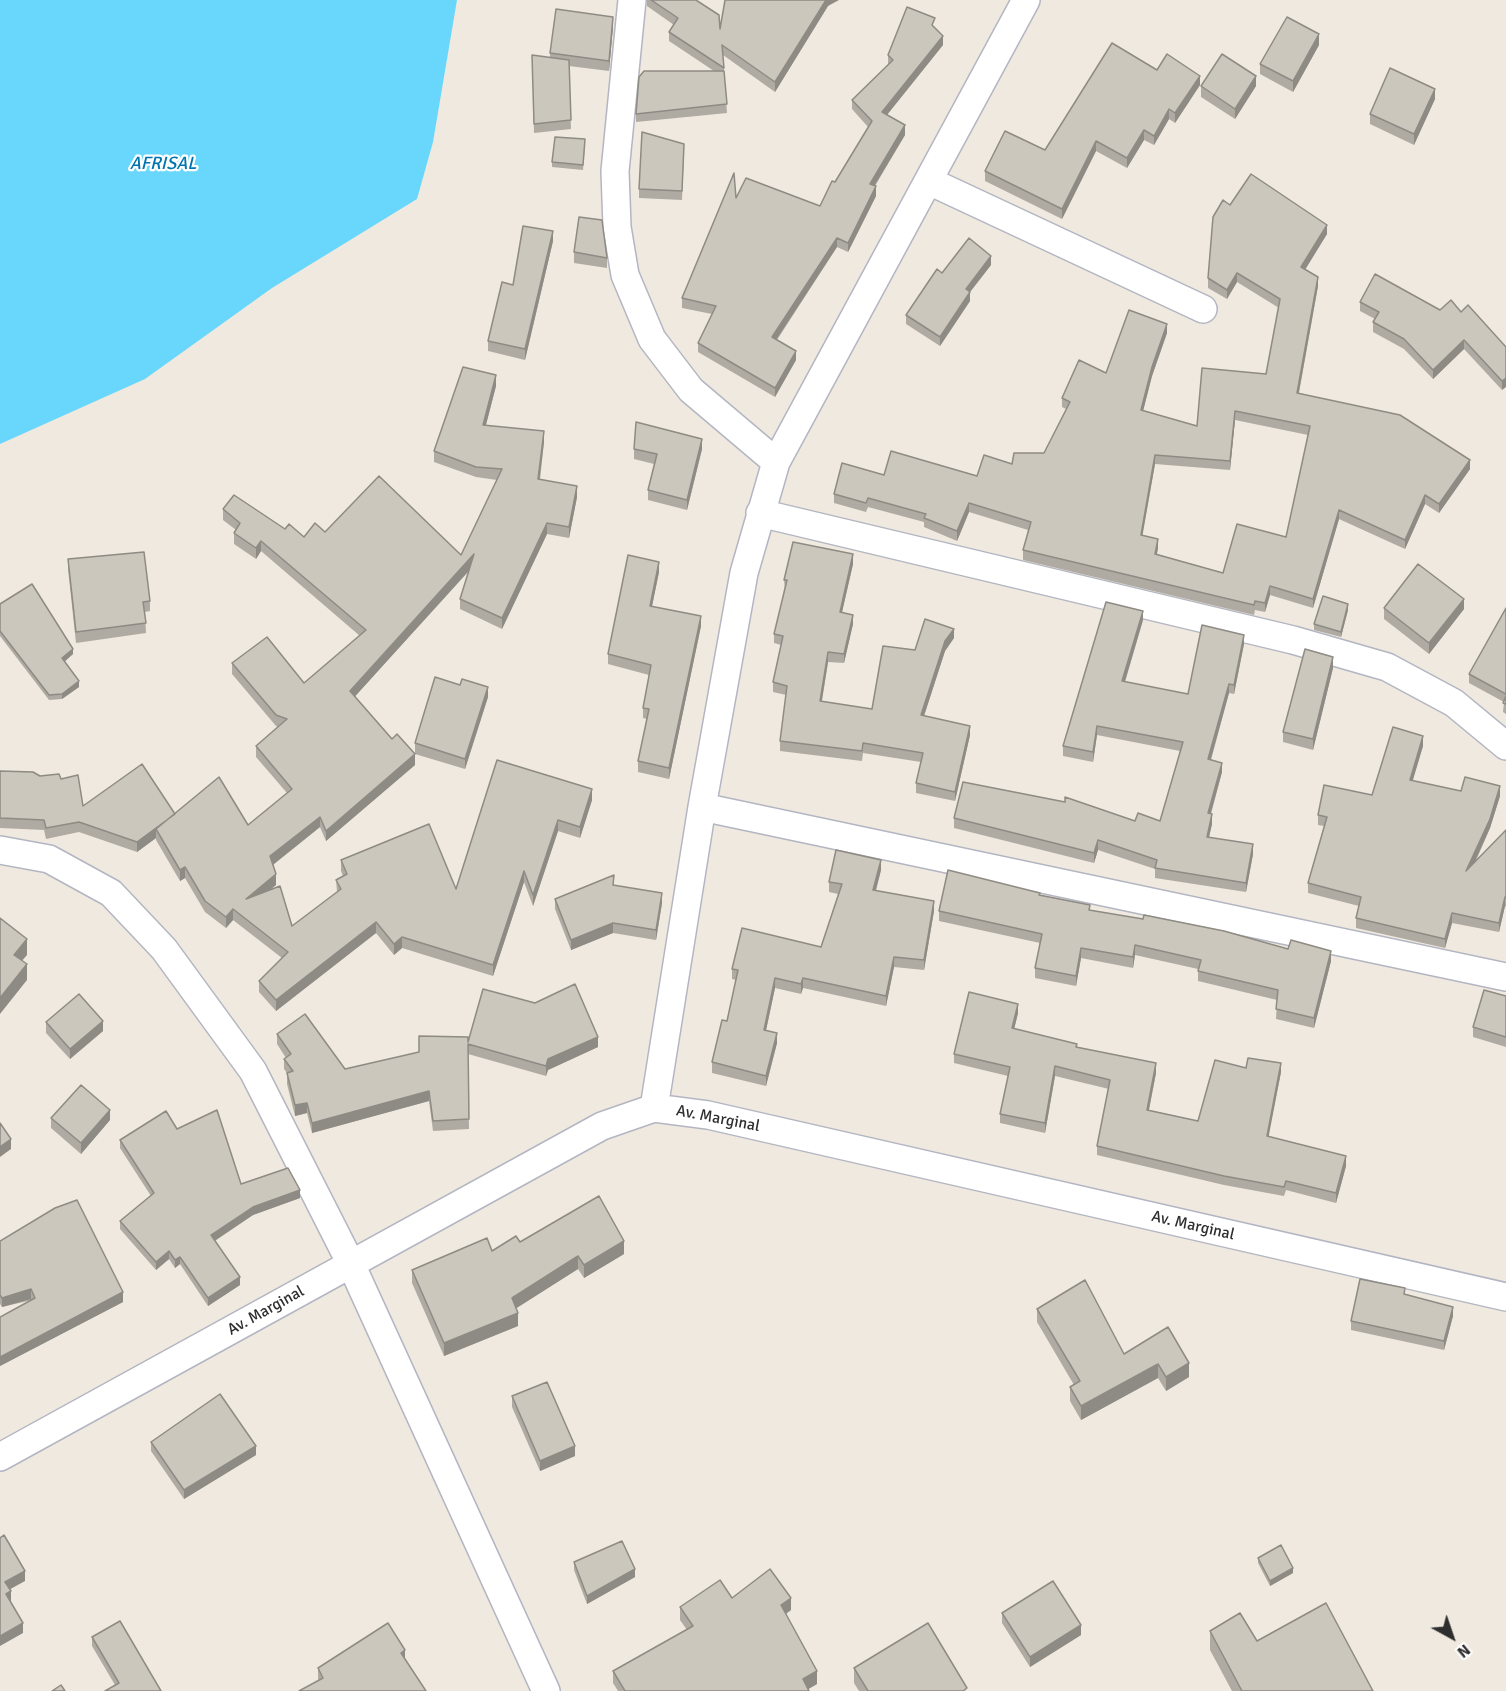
<!DOCTYPE html>
<style>
body{margin:0}
#map{position:relative;width:1506px;height:1691px;overflow:hidden;background:#f0e9df;font-family:Signika,sans-serif}
canvas{display:block}
.north{position:absolute;left:1422px;top:1607px;width:60px;height:60px;-webkit-text-stroke:4px #fff;paint-order:stroke;rotate:140deg;font-size:16px;font-weight:700;line-height:24px;text-align:center;color:#2e2e2e}
.north::after{content:'';display:block;margin:auto;width:21px;height:27px;background:#2e2e2e;clip-path:polygon(50% 0,100% 100%,50% 72%,0 100%)}
</style>
<div id="map">
<canvas width="1506" height="1691"></canvas>
<div class="north">N</div>
</div>
<script>
const ctx = document.querySelector('canvas').getContext('2d');
ctx.lineJoin = 'round';
function fillPath(path, color) { ctx.fillStyle = color; ctx.fill(path, 'evenodd'); }
function trace(path, color, width, dash) { ctx.strokeStyle = color; ctx.lineWidth = width; ctx.lineCap = dash ? 'butt' : 'round'; ctx.setLineDash(dash || []); ctx.stroke(path); }
function label(font, color, halo, rows, align = 'center') {
  ctx.font = font + ' Signika,sans-serif'; ctx.lineWidth = 4.5; ctx.setLineDash([]); ctx.textBaseline = 'middle'; ctx.strokeStyle = halo; ctx.fillStyle = color; for (const [text, x, y, turn = 0] of rows) {
    ctx.save(); ctx.translate(x, y); ctx.rotate((+turn || 0) * Math.PI / 180); ctx.textAlign = isNaN(turn) ? turn : align; if (halo) ctx.strokeText(text, 0, 0); ctx.fillText(text, 0, 0); ctx.restore();
  }
}
fillPath(new Path2D(`
 M0 0H457L433 142 417 199 272 288 145 379 0 444Z`), '#69d7fb');
const minor = new Path2D(`
 M632 0 615 171 617 227 625 275 652 339 691 390 776 462
 M929 181 1203 309
 M760 513 1293 640 1387 667 1454 703 1506 746
 M702 807 1506 977
 M0 850 49 859 111 893 164 949 253 1071 351 1264 546 1691
 M654 1108 702 807 744 573 776 462 1026 0
 M0 1457 602 1126 654 1108 708 1115 1506 1297`);
trace(minor, '#b3b6c2', 30);
trace(minor, '#fff', 27);
fillPath(new Path2D(`
 M647 0H696L720 29 828 6 775 92 723 55 727 113 636 122V114L714 71 669 41V32L674 25 647 6Z
 M613 27 609 71 569 66 571 129 534 133 532 55 550 58V53Z
 M934 28 943 45 887 115 905 135 875 186 876 196 848 252 837 247 777 340 796 360 775 397 698 352V343L712 314 682 308V298L736 198 820 206 835 182 868 127 852 109V100L888 65V55Z
 M1319 45 1293 92 1260 74V64Z
 M1157 70 1200 85 1175 123 1169 119 1154 145 1144 140 1127 168 1096 151 1062 219 985 181V171L1045 150Z
 M1201 86H1256L1235 119 1201 97Z
 M1435 99 1414 145 1370 124V114Z
 M585 145 583 170 552 167V162Z
 M684 153 682 200 639 198V189Z
 M1230 205 1327 234 1305 270 1318 286 1299 393 1470 469 1439 513 1425 504 1405 549 1339 519 1313 608 1270 595 1265 612 1255 610 1254 615 1023 560V550L1028 530 969 512 957 541 924 527V522L868 507 866 512 834 503V494L884 475 977 476 1044 453 1066 409 1062 407V398L1106 373 1167 333 1152 376 1143 411 1197 426 1266 374 1279 308 1237 282 1227 299 1208 288V278ZM1235 420 1308 435 1286 537 1223 573 1157 554 1158 548 1142 535 1155 464 1230 470Z
 M553 241 525 360 488 351V341L513 285Z
 M574 252 607 258V268L574 263Z
 M991 265 970 292V301L940 346 906 324V315L942 273Z
 M1360 302 1440 310 1461 312 1506 347 1502 390 1464 349 1433 379 1404 349 1373 332V322L1375 319 1360 311Z
 M496 386 486 425 544 442 540 480 577 497 569 538 547 534 502 629 460 609V599L469 571 355 696 415 765 326 841 320 827 273 865 276 885 270 889 292 926 337 892 336 880 343 876 341 871V860L456 889 497 760 592 800 580 838 558 831 533 906 524 882 493 976 402 948 394 955 376 933 276 1011 259 992V981L282 958 233 920 226 928 205 912 185 878 180 881 156 840V838L137 852 79 832 46 839 44 830 0 828V771L61 779 83 806 175 814 248 825 287 793 256 757V746L278 727 276 726 232 674V663L304 683 360 636 261 551 256 559 234 544V533L236 530 223 520V509L285 529 304 537 325 532 461 555 497 480 476 477 434 462V451Z
 M634 449H702L687 510 648 500V490L654 464 634 459Z
 M68 559 150 601V611L145 612 146 633 76 643 68 569Z
 M853 564 842 612 853 624 844 663 828 662 822 701 872 709 915 650 954 638 945 651 924 716 970 735 955 801 916 793V783L921 762 863 753 862 761 780 751V741L786 695 773 692V682L781 645 774 643V634L785 590 784 580Z
 M659 572 652 606 701 626 669 779 638 772V761L647 719 643 718V708L649 675 608 664V654Z
 M0 604 73 654 64 661 79 687 62 699 49 700 0 636Z
 M1384 608 1464 609 1429 654 1384 619Z
 M1506 608V714L1503 712 1504 702 1469 683V674Z
 M1348 610 1341 637 1314 630V624Z
 M1143 620 1125 682 1188 694 1244 644 1234 694 1229 693 1211 760 1222 772 1211 814 1212 824 1209 837 1253 854 1246 892 1155 878V869L1098 850 1094 863 954 828V818L1160 821 1180 751 1097 735 1093 762 1063 756V746Z
 M1333 668 1313 750 1283 742V732Z
 M488 697 465 769 415 754V743Z
 M1423 746 1412 781 1461 791 1500 796 1490 828 1475 863 1506 830V907L1505 906 1499 932 1452 923 1445 948 1356 928V918L1359 906 1308 893V883L1324 826 1318 825V815L1372 795Z
 M881 870 876 891 934 911 924 970 894 967 886 1006 803 988 801 994 775 988 766 1030 777 1043 766 1086 712 1073V1062L727 1021 736 980 732 979V969L821 947 838 894 829 892V882Z
 M614 885 662 903 656 940 613 933 571 950 555 909V899Z
 M1040 895 1090 910 1331 961 1314 1028 1276 1019 1277 1000 1198 981V969L1135 955 1133 968 1081 958 1076 986 1035 978V968L1040 943 939 921V911Z
 M1506 996V1047L1473 1037V1027Z
 M1018 1013 1014 1029 1077 1047 1156 1073 1149 1110 1198 1121 1246 1068 1281 1072 1268 1136 1346 1166 1336 1203 1286 1190 1284 1196 1224 1185 1097 1155V1146L1109 1089 1055 1076 1045 1133 1000 1123V1114L1008 1076 954 1063V1054Z
 M46 1022 103 1031 70 1059 46 1033Z
 M277 1034 345 1069 468 1042 598 1047 548 1070 546 1076 468 1054 469 1129 433 1131 429 1101 312 1133 307 1113 295 1116 287 1084V1073L284 1069V1059L286 1058 277 1044Z
 M51 1118 110 1120 81 1154 51 1128Z
 M177 1129 241 1184 300 1198 253 1215 215 1241 240 1285 208 1306 180 1264 175 1268 169 1259 156 1270 120 1229V1221L151 1196 120 1148V1140Z
 M0 1241 123 1302 0 1366V1317L32 1300 2 1307 0 1304Z
 M520 1242 624 1254 584 1278 578 1269 516 1308 518 1326 444 1356 412 1283V1270L492 1251Z
 M1405 1294 1453 1316 1444 1350 1351 1330V1321Z
 M1037 1309 1124 1354 1168 1327 1189 1377 1166 1391 1158 1378 1081 1420 1070 1401V1387L1074 1385 1037 1322Z
 M512 1396 575 1456 540 1471 512 1407Z
 M151 1442 256 1455 184 1499 151 1451Z
 M1258 1558 1293 1573 1270 1586 1258 1563Z
 M574 1562 635 1577 587 1604 574 1570Z
 M732 1598 791 1610 786 1614 817 1684 808 1689 809 1691H618L613 1683V1671L687 1630 680 1620V1607Z
 M1002 1613 1081 1635 1030 1667 1002 1623Z
 M1210 1631 1257 1641 1373 1691H1232L1210 1650Z
 M92 1637 161 1691 115 1685 92 1646Z
 M405 1650 318 1680V1668Z
 M854 1668 967 1691H859L854 1683Z`), '#afaba3');
fillPath(new Path2D(`
 M826 0H839L828 6 775 92V82Z
 M613 17V27L609 71V61Z
 M1319 34V45L1293 92V81Z
 M943 36V45L882 121V112Z
 M1200 76V85L1175 123V113Z
 M1256 76V86L1235 119V109Z
 M1435 89V99L1414 145V134Z
 M1169 109V119L1154 145V136Z
 M905 125V135L870 193V184Z
 M1144 130V140L1127 168V158Z
 M1096 141V151L1062 219V209Z
 M876 186V196L848 252V243Z
 M1327 225V234L1301 276V267Z
 M553 231V241L525 360V349Z
 M837 238V247L772 346V337Z
 M991 256V265L970 292V301L940 346V337L966 289Z
 M1237 273V282L1227 299V290Z
 M1318 277V286L1297 402V393Z
 M1167 324V333L1152 376 1141 419V410L1152 367Z
 M1464 340V349L1433 379V370Z
 M796 351V360L775 397V388Z
 M496 375V386L483 436V425Z
 M1506 378V387L1502 390V381Z
 M1235 411V420L1230 470V461Z
 M544 431V442L538 490V479Z
 M702 439V449L687 510V500Z
 M1155 455V464L1141 544V535Z
 M1470 460V469L1439 513V504Z
 M577 486V497L569 538V527Z
 M1425 495V504L1405 549V540Z
 M969 503V512L957 541V531Z
 M1339 510V519L1313 608V599Z
 M547 523V534L502 629V618Z
 M1158 539V548L1155 563V554Z
 M261 541V551L256 559V548Z
 M474 554V565L350 702V691Z
 M853 554V564L840 621V612Z
 M659 562V572L650 616V606Z
 M1270 586V595L1265 612V603Z
 M1464 599V609L1429 654V643Z
 M1348 604V610L1341 637V632Z
 M1143 611V620L1122 691V681Z
 M853 615V624L844 663V654Z
 M701 616V626L669 779V768Z
 M954 629V638L945 651 921 725V715L945 641Z
 M1244 635V644L1234 694V685Z
 M73 649V654L62 664V658Z
 M828 652V662L820 711V701Z
 M1333 657V668L1313 750V739Z
 M79 681V687L62 699V694Z
 M1229 684V693L1208 769V759Z
 M488 687V697L465 769V759Z
 M970 726V735L955 801V792Z
 M1097 726V735L1093 762V752Z
 M1423 736V746L1410 790V780Z
 M415 754V765L326 841V831Z
 M1222 763V772L1208 823V813Z
 M1500 786V796L1490 828 1466 881V871Z
 M592 789V800L580 838V827Z
 M175 814 156 829V838L137 852V842Z
 M1212 814V824L1207 846V837Z
 M320 817V827L270 867V856Z
 M558 820V831L533 906V895Z
 M1098 840V850L1094 863V853Z
 M1253 844V854L1246 892V883Z
 M881 860V870L873 900V890Z
 M185 867V878L180 881V870Z
 M524 871V882L493 976V965Z
 M276 874V885L246 910V899Z
 M662 893V903L656 940V930Z
 M1505 897V906L1499 932V923Z
 M934 901V911L924 970V960Z
 M233 909V920L226 928V917Z
 M1452 913V923L1445 948V939Z
 M376 922V933L276 1011V1000Z
 M613 923V933L571 950V940Z
 M402 937V948L394 955V944Z
 M27 939V955L14 970V955Z
 M1135 945V955L1133 968V957Z
 M1081 948V958L1076 986V976Z
 M1331 951V961L1314 1028V1018Z
 M894 957V967L886 1006V996Z
 M27 964V980L0 1014V998Z
 M775 978V988L764 1040V1030Z
 M803 978V988L801 994V984Z
 M1018 1004V1013L1012 1038V1028Z
 M103 1021V1031L70 1059V1049Z
 M777 1033V1043L766 1086V1076Z
 M598 1037V1047L548 1070 546 1076V1066L548 1059Z
 M1156 1063V1073L1147 1119V1110Z
 M1281 1063V1072L1267 1145V1136Z
 M1055 1066V1076L1045 1133V1123Z
 M429 1091V1101L312 1133V1123Z
 M307 1103V1113L295 1116V1105Z
 M110 1110V1120L81 1154V1143Z
 M11 1139V1149L0 1157V1147Z
 M1346 1156V1166L1336 1203V1193Z
 M300 1190V1198L253 1215 211 1243V1235L253 1207Z
 M624 1241V1254L584 1278V1265Z
 M169 1251V1259L156 1270V1262Z
 M578 1256V1269L512 1311V1298Z
 M180 1257V1264L175 1268V1260Z
 M240 1277V1285L208 1306V1298Z
 M31 1289V1299L2 1307V1298Z
 M123 1292V1302L0 1366V1357Z
 M1453 1307V1316L1444 1350V1341Z
 M518 1313V1326L444 1356V1343Z
 M1189 1363V1377L1166 1391V1377Z
 M1158 1364V1378L1081 1420V1406Z
 M256 1446V1455L184 1499V1490Z
 M575 1446V1456L540 1471V1461Z
 M1293 1568V1573L1270 1586V1581Z
 M635 1569V1577L587 1604V1596Z
 M25 1571V1581L5 1592V1582Z
 M11 1591V1601L6 1604V1594Z
 M791 1598V1610L781 1617V1605Z
 M23 1623V1633L0 1646V1636Z
 M1081 1625V1635L1030 1667V1657Z
 M405 1650V1662L401 1653Z
 M817 1671V1684L805 1691 803 1679Z`), '#8e8b84');
const building = new Path2D(`
 M651 0H696L719 15 720 29 725 0H826L775 82 722 45 724 68 669 32 678 18Z
 M907 7 935 18 932 25 943 36 882 112 905 125 870 184 876 186 848 243 837 238 772 337 796 351 775 388 698 343 716 306 682 298 734 173 736 198 746 178 820 206 832 181 835 182 872 121 852 100 893 60 888 55Z
 M556 9 613 17 609 61 550 53Z
 M1287 17 1319 34 1293 81 1260 64Z
 M1112 43 1157 70 1167 54 1200 76 1175 113 1169 109 1154 136 1144 130 1127 158 1096 141 1062 209 985 171 1005 131 1045 150Z
 M1222 54 1256 76 1235 109 1201 86Z
 M532 55 569 60 571 120 534 124Z
 M1390 68 1435 89 1414 134 1370 114Z
 M644 71H724L727 104 636 114 639 77Z
 M642 132 684 144 682 191 639 189Z
 M555 137 585 139 583 165 552 162Z
 M1251 174 1327 225 1301 267 1318 277 1297 393 1400 415 1470 460 1439 504 1425 495 1405 540 1339 510 1313 599 1270 586 1265 603 1255 601 1254 605 1023 550 1031 522 969 503 957 531 924 518 926 514 868 498 866 503 834 494 842 463 884 475 891 451 977 476 984 455 1012 464 1014 453H1044L1070 402 1062 398 1079 360 1106 373 1129 310 1167 324 1152 367 1141 410 1197 426 1202 368 1266 374 1280 299 1237 273 1227 290 1208 278 1213 217 1223 200 1230 205ZM1235 411 1310 426 1286 537 1237 524 1223 573 1155 554 1158 539 1141 535 1155 455 1230 461Z
 M579 217 602 220 607 258 574 252Z
 M523 226 553 231 525 349 488 341 502 282 513 285Z
 M969 238 991 256 966 289 970 292 940 337 906 315 937 269 942 273Z
 M1375 274 1440 310 1451 300 1461 312 1468 305 1506 347V378L1502 381 1464 340 1433 370 1404 339 1373 322 1379 312 1360 302Z
 M463 367 496 375 483 425 544 431 538 479 577 486 569 527 547 523 502 618 460 599 474 554 350 691 392 739 397 734 415 754 326 831 320 817 270 856 276 874 246 899 280 886 292 926 341 889 336 880 347 874 341 860 429 824 456 889 497 760 592 789 580 827 558 820 533 895 524 871 493 965 402 937 394 944 376 922 276 1000 259 981 288 952 233 909 226 917 205 901 185 867 180 870 156 829 219 777 248 825 292 789 256 746 287 719 276 715 232 663 267 637 304 683 366 630 261 541 256 548 234 533 240 523 223 509 234 495 285 529 289 524 304 537 315 523 325 532 379 476 461 555 502 469 476 467 434 451Z
 M636 422 702 439 687 500 648 490 657 454 634 449Z
 M793 542 853 554 840 612 853 615 844 654 828 652 820 701 872 709 883 646 915 650 925 619 954 629 945 641 921 715 970 726 955 792 916 783 923 753 863 743 862 751 780 741 787 686 773 682 783 636 774 634 787 580H784Z
 M144 552 150 601 143 602 146 623 76 632 68 559Z
 M628 555 659 562 650 606 701 616 669 768 638 761 649 709 643 708 651 665 608 654Z
 M1418 564 1464 599 1429 643 1384 608Z
 M32 584 73 649 62 658 79 681 62 694 49 695 0 631V604Z
 M1323 596 1348 604 1341 632 1314 624Z
 M1106 602 1143 611 1122 681 1188 694 1202 625 1244 635 1234 685 1229 684 1208 759 1222 763 1208 813 1212 814 1207 837 1253 844 1246 883 1155 868 1157 860 1098 840 1094 853 954 818 963 782 1065 802V797L1135 821 1138 813 1160 821 1183 742 1097 726 1093 752 1063 746Z
 M1506 608V694L1469 674Z
 M1305 649 1333 657 1313 739 1283 732Z
 M435 677 460 685 462 679 488 687 465 759 415 743Z
 M1506 696V704L1503 703Z
 M1393 727 1423 736 1410 780 1461 791 1465 777 1500 786 1490 819 1466 871 1506 830V897H1505L1499 923 1452 913 1445 939 1356 918 1361 897 1308 883 1327 817 1318 815 1324 785 1372 795Z
 M142 764 175 814 137 842 79 822 46 828 44 820 0 818V771L33 772 40 776 59 774 61 779 78 775 83 806Z
 M836 850 881 860 873 890 934 901 924 960 894 957 886 996 803 978 801 984 775 978 764 1030 777 1033 766 1076 712 1062 722 1020 727 1021 738 970 732 969 742 928 821 947 842 884 829 882Z
 M948 870 1040 893 1039 895 1090 905 1089 910 1143 919 1144 915 1224 931 1288 949 1291 940 1331 951 1314 1018 1276 1009 1278 990 1198 971 1201 960 1135 945 1133 957 1081 948 1076 976 1035 968 1042 934 939 911Z
 M614 875 613 885 662 893 656 930 613 923 571 940 555 899Z
 M0 918 27 939 14 955 27 964 0 998Z
 M575 984 598 1037 548 1059 546 1066 468 1044 469 1119 433 1121 429 1091 312 1123 307 1103 295 1105 287 1073 293 1071 284 1059 291 1054 277 1034 305 1014 345 1069 419 1052V1036L468 1037V1042L483 989 535 1003Z
 M1484 990 1506 996V1037L1473 1027Z
 M969 992 1018 1004 1012 1028 1077 1044 1076 1047 1156 1063 1147 1110 1198 1121 1215 1060 1246 1068 1248 1058 1281 1063 1267 1136 1346 1156 1336 1193 1286 1181 1284 1187 1224 1176 1097 1146 1110 1080 1055 1066 1045 1123 1000 1114 1010 1067 954 1054Z
 M79 994 103 1021 70 1049 46 1022Z
 M81 1085 110 1110 81 1143 51 1118Z
 M217 1110 241 1184 288 1168 300 1190 253 1207 211 1235 240 1277 208 1298 180 1257 175 1260 169 1251 156 1262 120 1221 154 1193 120 1140 166 1111 177 1129Z
 M0 1123 11 1139 0 1147Z
 M599 1196 624 1241 584 1265 578 1256 512 1298 518 1313 444 1343 412 1270 487 1238 492 1251 516 1236 520 1242Z
 M77 1200 123 1292 0 1357V1317L35 1298 31 1289 2 1298 0 1295V1241L55 1208Z
 M1360 1279 1405 1288 1404 1294 1453 1307 1444 1341 1351 1321Z
 M1085 1280 1124 1354 1168 1327 1189 1363 1166 1377 1158 1364 1081 1406 1070 1387 1080 1381 1037 1309Z
 M547 1382 575 1446 540 1461 512 1396Z
 M220 1394 256 1446 184 1490 151 1442Z
 M4 1535 25 1571 5 1582 11 1591 6 1594 23 1623 0 1636V1538Z
 M622 1541 635 1569 587 1596 574 1562Z
 M1281 1545 1293 1568 1270 1581 1258 1558Z
 M770 1569 791 1598 781 1605 817 1671 803 1679 809 1691H625L613 1671 693 1626 680 1607 720 1580 732 1598Z
 M1053 1581 1081 1625 1030 1657 1002 1613Z
 M1326 1603 1373 1691H1242L1210 1631 1240 1613 1257 1641Z
 M120 1621 161 1691H105L119 1683 92 1637Z
 M388 1623 405 1650 401 1653 426 1691H299L323 1678 318 1668Z
 M928 1623 967 1688 963 1691H868L854 1668Z
 M61 1685 65 1691H52Z`);
fillPath(building, '#cbc7bd');
trace(building, '#8e8b84', 1.5);
label('16px', '#2e2e2e', '#fff', [
 ["Av. Marginal",718,1119,11],
 ["Av. Marginal",1193,1226,13],
 ["Av. Marginal",266,1311,-29]
]);
label('italic 18px', '#0075af', '#fff', [
 ["AFRISAL",163,164]
]);
</script>
